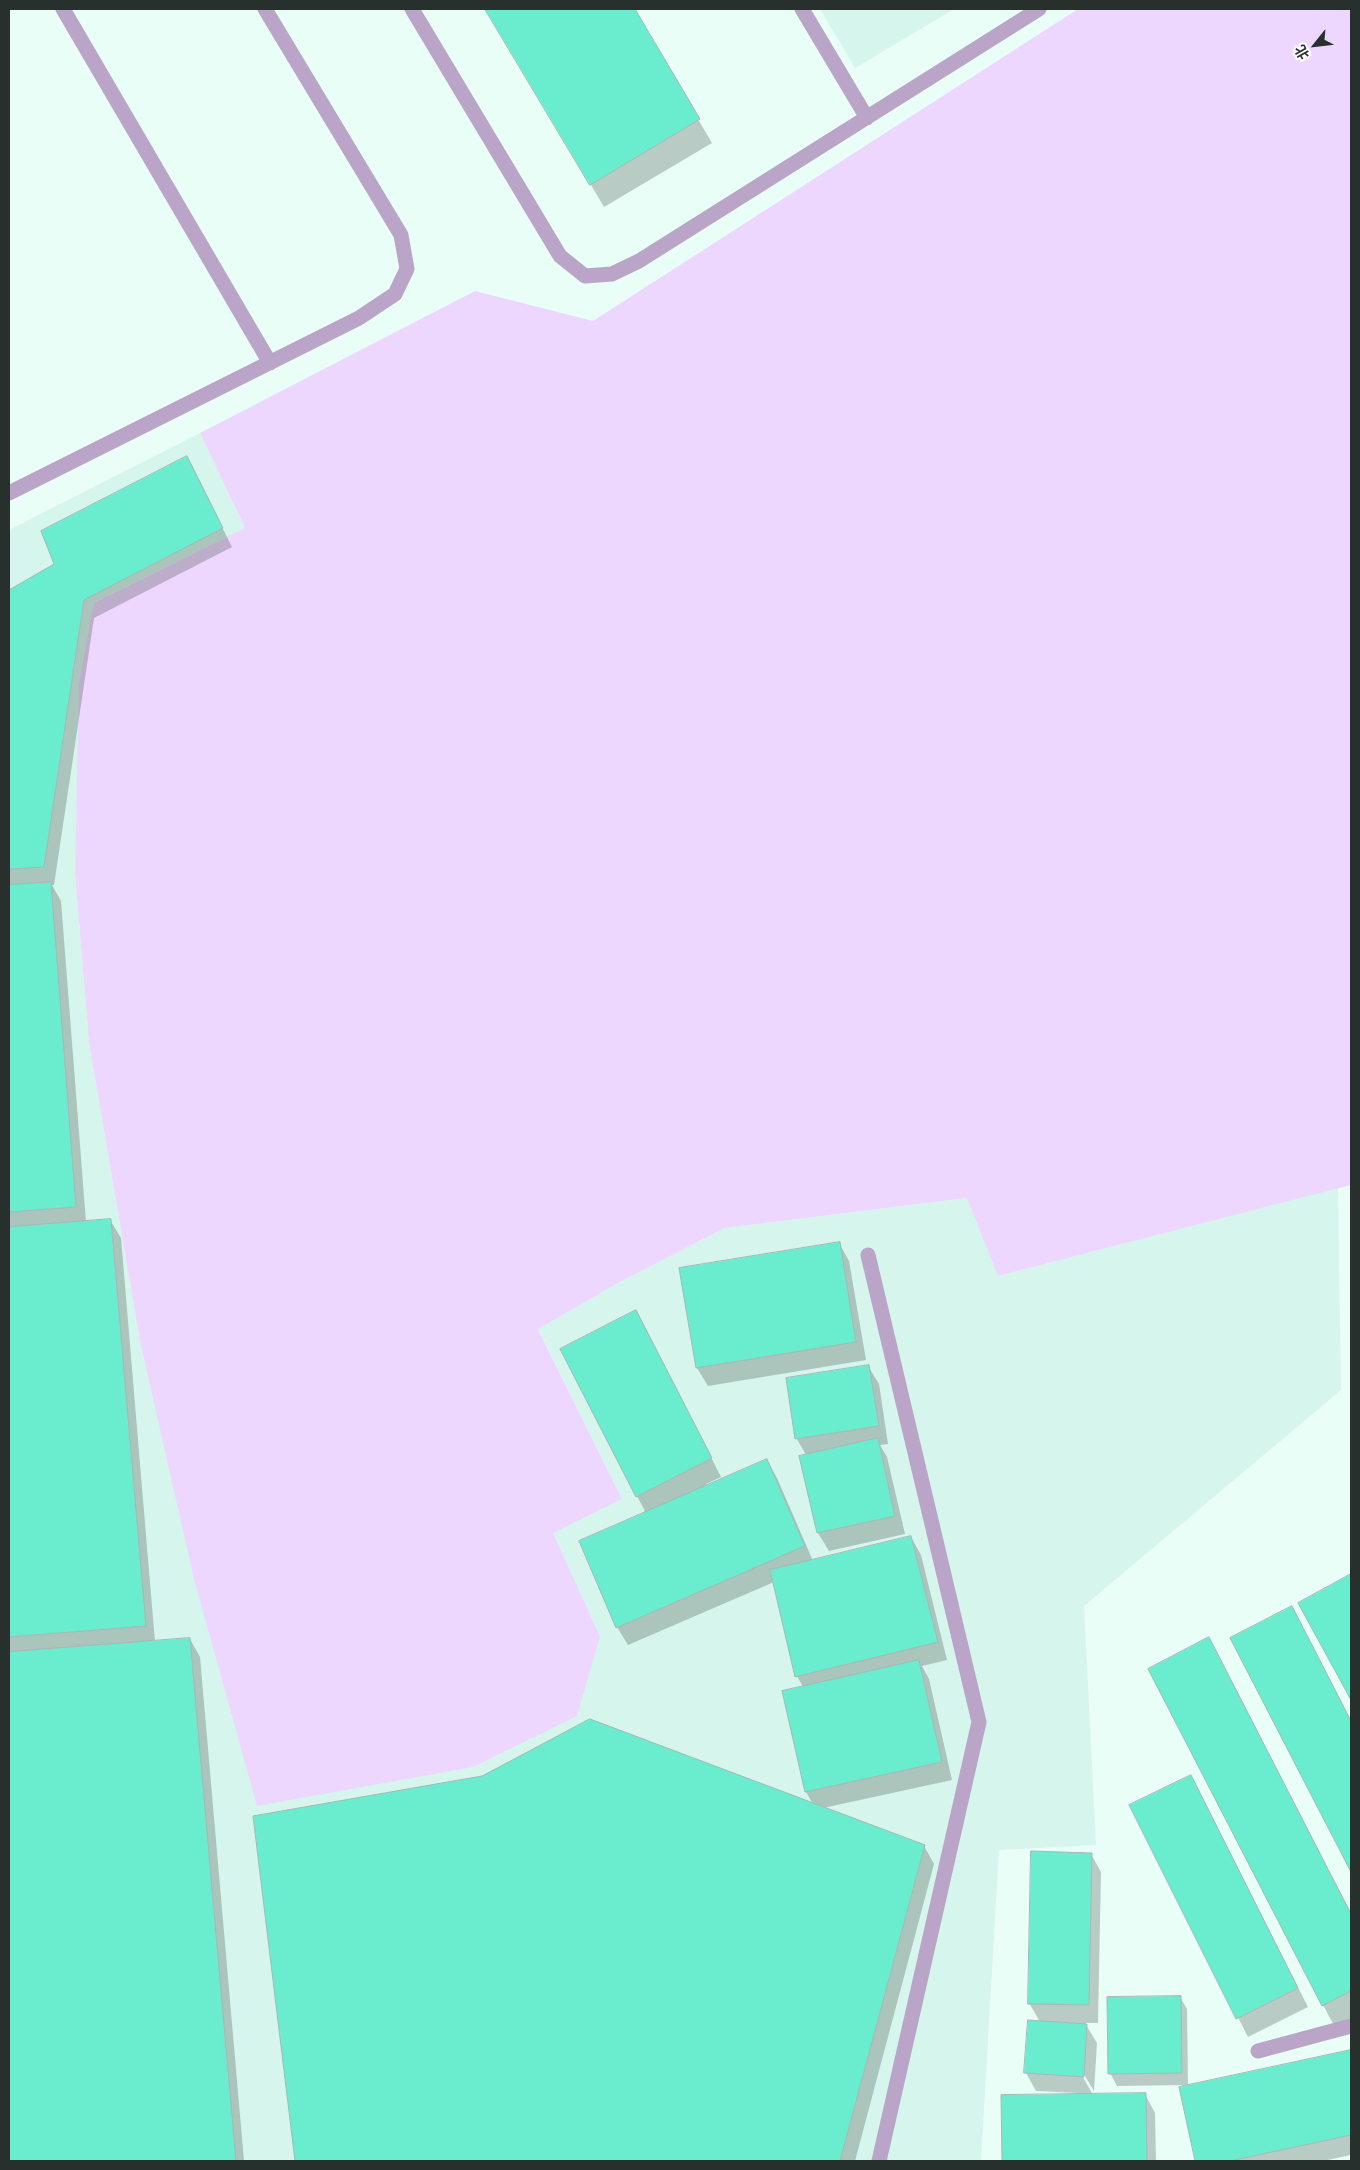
<!DOCTYPE html>
<meta charset="utf-8">
<style>
body{margin:0}
#map{position:relative;width:1360px;height:2170px;overflow:hidden;background:#e8fef7;font-family:"DM Sans","Noto Sans SC",sans-serif}
canvas{display:block}
.frame{position:absolute;inset:0;border:10px solid #28302e;pointer-events:none}
.north{position:absolute;left:1290px;top:20px;width:50px;height:50px;-webkit-text-stroke:4px #fff;paint-order:stroke;rotate:241deg;font-size:14px;font-weight:700;line-height:20px;text-align:center;color:#28302e}
.north::after{content:'';display:block;margin:auto;width:18px;height:22px;background:#28302e;clip-path:polygon(50% 0,100% 100%,50% 72%,0 100%)}
</style>
<div id="map">
<canvas width="1360" height="2170"></canvas>
<div class="frame"></div>
<div class="north">北</div>
</div>
<script>
const ctx = document.querySelector('canvas').getContext('2d');
ctx.lineJoin = 'round';
function fillPath(path, color) { ctx.fillStyle = color; ctx.fill(path, 'evenodd'); }
function trace(path, color, width, dash) { ctx.strokeStyle = color; ctx.lineWidth = width; ctx.lineCap = dash ? 'butt' : 'round'; ctx.setLineDash(dash || []); ctx.stroke(path); }
fillPath(new Path2D(`
 M820 9H954L855 68Z
 M200 433 245 528 94 603 75 873 89 1043 140 1341 600 1636 553 1533 622 1499 538 1328 618 1283 725 1228 968 1198 998 1276 1338 1188 1341 1390 1084 1606 1096 1845 999 1850 981 2161H9V530Z`), '#d6f5ec');
fillPath(new Path2D(`
 M1078 9H1351V1185L998 1276 967 1198 725 1228 618 1283 538 1329 622 1499 553 1533 600 1636 577 1716 473 1767 257 1806 194 1579 140 1341 89 1043 75 873 79 685 94 603 245 528 200 433 475 291 593 321Z`), '#eed7fe');
fillPath(new Path2D(`
 M487 9H633L712 143 604 207Z
 M187 457 232 547 94 618 54 885H52L61 901 86 1222 110 1220 121 1238 155 1642 190 1639 200 1657 244 2161H9V592L55 564Z
 M839 1243 849 1261 866 1360 708 1386 697 1368 681 1269Z
 M646 1330 721 1477 706 1484 707 1486 767 1460 777 1478 813 1561 911 1537 921 1555 947 1660 922 1666 929 1679 952 1780 823 1808 924 1846 934 1864 855 2161H296L254 1817 483 1777 813 1804 806 1792 803 1687 797 1676 774 1582 628 1645 617 1627 646 1513 637 1496Z
 M868 1366 879 1384 888 1444 880 1445 887 1457 905 1534 829 1551 818 1533 801 1457 806 1455 797 1439Z
 M1351 1576V1698L1300 1604Z
 M1305 1631 1351 1721V1869L1232 1638Z
 M1221 1662 1351 1913V2021L1336 2029 1323 2005Z
 M1200 1794 1308 2007 1248 2037 1131 1806Z
 M1091 1854 1101 1872 1098 2023H1085L1097 2043 1094 2091 1082 2071 1080 2072 1093 2095 1145 2094 1155 2113 1156 2161H1003L1002 2096 1077 2095V2093L1036 2091 1026 2073 1040 2022 1029 2003Z
 M1180 1997 1187 2009 1188 2085 1117 2086 1110 2073Z
 M1351 2051V2155L1323 2161H1196L1180 2088Z`), '#0003');
const building = new Path2D(`
 M485 9H635L700 119 590 185Z
 M187 456 223 528 84 600 44 867 9 869V590L54 564 41 531Z
 M51 882 76 1207 9 1212V885Z
 M111 1219 146 1626 9 1637V1227Z
 M840 1242 856 1342 696 1368 679 1268Z
 M636 1310 712 1458 636 1497 560 1349Z
 M869 1365 879 1426 795 1439 786 1378Z
 M878 1438 895 1516 817 1533 799 1456Z
 M767 1459 805 1546 616 1628 579 1541Z
 M911 1536 938 1642 795 1677 770 1570Z
 M1351 1574V1700L1298 1603Z
 M1292 1606 1351 1721V1872L1230 1638Z
 M1209 1637 1351 1914V1991L1322 2006 1148 1669Z
 M190 1638 236 2161H9V1652Z
 M919 1660 942 1762 805 1792 782 1691Z
 M590 1719 925 1845 840 2161H295L253 1816 482 1776Z
 M1191 1775 1298 1988 1236 2019 1129 1805Z
 M1031 1851 1092 1853 1089 2005 1028 2004Z
 M1181 1996 1182 2073 1108 2074 1107 1997Z
 M1028 2020 1087 2024 1084 2077 1024 2073Z
 M1351 2050V2135L1230 2161H1195L1179 2087Z
 M1146 2093 1147 2161H1002L1001 2095Z`);
fillPath(building, '#6aeccf');
trace(building, '#a5bab3', 1);
trace(new Path2D(`
 M63 9 270 363
 M412 9 560 256 585 276 612 274 639 261 1039 9
 M802 9 867 118
 M9 493 359 318 395 294 407 269 401 235 265 9
 M868 1255 979 1722 879 2161
 M1258 2051 1351 2026`), '#baa5c8', 15);
</script>
